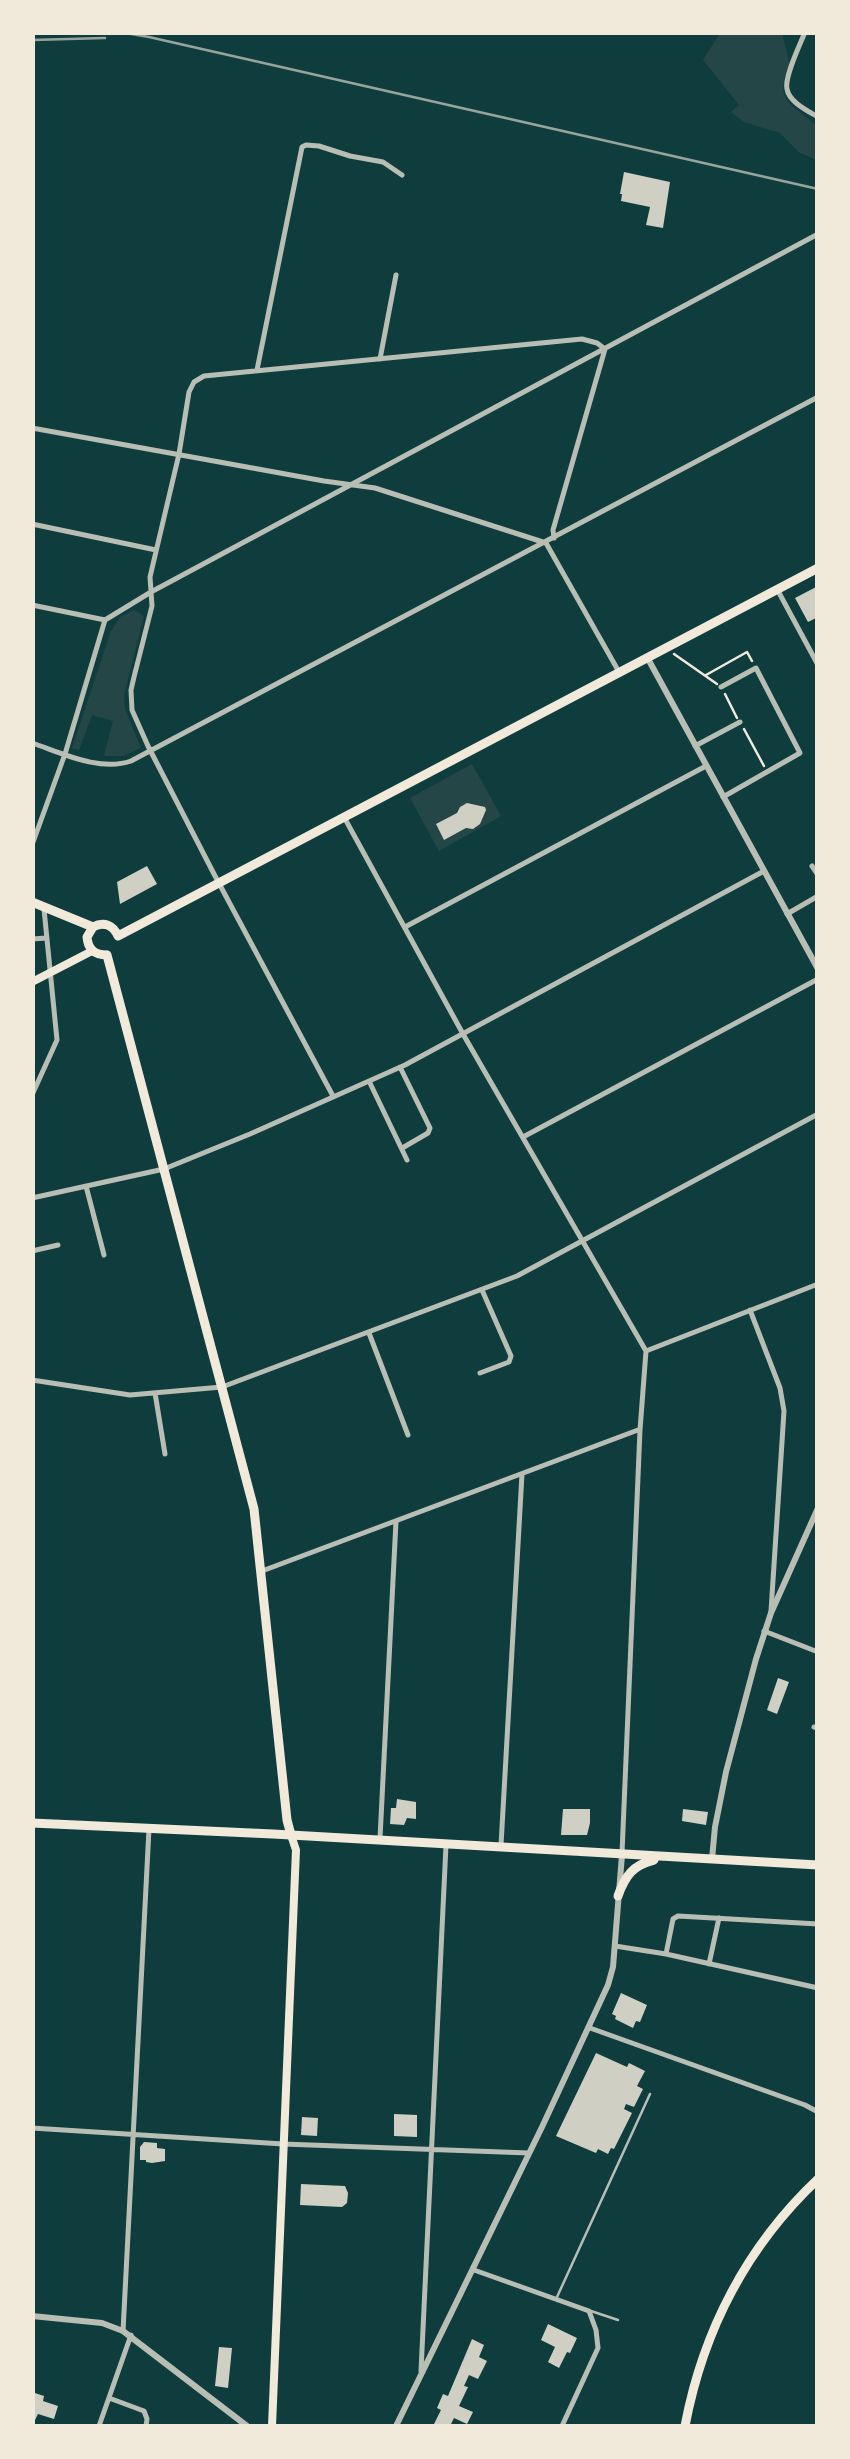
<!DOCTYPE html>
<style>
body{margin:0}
#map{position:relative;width:850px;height:2459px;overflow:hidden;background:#0f3d3e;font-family:Lato,sans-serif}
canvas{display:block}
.frame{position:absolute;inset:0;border:35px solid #f1e9da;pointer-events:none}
</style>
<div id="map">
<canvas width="850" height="2459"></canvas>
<div class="frame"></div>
</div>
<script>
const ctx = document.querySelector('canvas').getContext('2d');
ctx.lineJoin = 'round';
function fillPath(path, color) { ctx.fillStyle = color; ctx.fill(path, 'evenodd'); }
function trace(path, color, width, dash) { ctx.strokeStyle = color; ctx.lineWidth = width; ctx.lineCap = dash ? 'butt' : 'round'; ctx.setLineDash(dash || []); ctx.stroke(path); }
fillPath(new Path2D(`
 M720 33H782L790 65C772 100 793 105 817 126V160L800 153 780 133 744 122 731 112 739 105 703 60Z
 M134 610 144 616 124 695 125 709 141 748 123 756H104L113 721 92 715 79 750 72 748 111 631 120 617Z
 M472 764 501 816 439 851 410 798Z`), '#244646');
fillPath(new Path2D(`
 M624 172 670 182 663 228 646 225 650 207 621 201 622 194H620Z
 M818 586V617L808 622 795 598Z
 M467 803 485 807 486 810 480 824 473 829 466 828 444 840 436 824 457 813 460 807Z
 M147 866 157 884 120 904 117 882Z
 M778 1678 789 1682 777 1714 767 1710Z
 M397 1799 416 1802V1819L407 1818 404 1825 390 1824 391 1808H396Z
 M563 1809H590V1823L587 1835H561Z
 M683 1809 708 1812 706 1825 682 1821Z
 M621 1993 647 2005 640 2022 636 2021 633 2028 615 2019 616 2016 612 2014Z
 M596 2053 627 2067 629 2063 645 2071 637 2086 643 2089 634 2107 626 2104 624 2109 632 2113 614 2149 611 2148 608 2154 598 2149 596 2153 556 2136Z
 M394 2114 417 2115V2137L394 2136Z
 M302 2117 318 2118 317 2136 301 2135Z
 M144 2142 157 2143V2148L165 2149V2161L152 2163 146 2162V2160H140V2147Z
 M301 2184 345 2186 348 2193 347 2203 342 2207 300 2205Z
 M548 2324 577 2338 570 2353 567 2352 559 2368 548 2362 555 2347 541 2340Z
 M472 2339 484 2345 479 2357 487 2361 478 2379 469 2375 464 2386 468 2387 459 2406 473 2412 467 2424 454 2418 450 2426H433L441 2410 437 2408 443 2394 448 2396Z
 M219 2347 232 2348 228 2388 215 2386Z
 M32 2392 44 2396 43 2401 58 2406 54 2419 38 2414 32 2426Z`), '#cfcfc3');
trace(new Path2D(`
 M674 654 717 684
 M706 675 747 652 752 661
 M725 694 737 718
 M744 729 764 766`), '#f1e9da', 2.5);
trace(new Path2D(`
 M557 2297 650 2094
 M591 2311 618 2320`), '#b8beb3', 2.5);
trace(new Path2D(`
 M805 32C800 45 784 77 787 89 789 102 808 111 818 117
 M380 359 396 275
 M257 370 302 147 306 145 319 146 350 156 383 162 402 175
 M32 428 324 481 375 488 546 543 619 672
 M32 524 156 550
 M777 589 818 665
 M32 605 105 620
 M105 620 151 592 818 234
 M721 687 756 668 800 753 723 797
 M32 743C62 753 100 772 131 761L818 397
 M695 746 740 722
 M344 817 463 1034 646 1351
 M32 845 65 754 105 620
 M812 866 818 875
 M787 914 818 896
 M405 927 706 766
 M32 939 47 938
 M400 1067 430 1128 428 1133 404 1147
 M369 1081 407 1160
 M32 1095 57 1040 44 909
 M333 1096 214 874 148 746 132 710 131 690 134 677 152 606 150 577 179 454 189 392 194 382 204 376 582 339 597 343 605 349 553 530 554 538
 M523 1137 818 979
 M86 1186 104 1255
 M32 1198 164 1169 250 1134 405 1065 764 871
 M32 1251 58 1245
 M750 1310 780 1388 784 1411 771 1611
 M369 1333 408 1435
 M646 1351 818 1284
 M480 1373 509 1362 511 1356 482 1290
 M32 1380 130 1395 222 1387 517 1276 818 1114
 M155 1393 165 1454
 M262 1571 638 1430
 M764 1631 818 1652
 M814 1727 818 1728
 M380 1838 396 1521
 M501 1845 522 1474
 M622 1853 640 1430 646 1351
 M615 1946 666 1954 818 1988
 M666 1954 673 1919 678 1916 818 1924
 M709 1964 719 1918
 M590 2028 805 2105 818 2112
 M32 2128 283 2144 529 2153
 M474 2270 589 2311 596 2330 598 2348 562 2426
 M123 2331 149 1829
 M421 2371 446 1845
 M109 2398 144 2411 147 2419 146 2426
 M99 2426 131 2335`), '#b8beb3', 5);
trace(new Path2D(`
 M647 657 818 969
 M712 1859 715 1827 726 1772 756 1659 771 1613 818 1508
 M32 2316 102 2323 123 2331 247 2426
 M396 2426 542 2127 608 1985 613 1967 622 1855`), '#b8beb3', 6);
trace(new Path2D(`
 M32 982 92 951
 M272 2426 296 1850 291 1835`), '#f1e9da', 8);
trace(new Path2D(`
 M32 902 93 927
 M93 927 87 937C88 949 94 955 107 955
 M93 927C104 921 113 925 118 936
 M118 936 818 568
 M107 955 254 1509 287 1820 291 1835
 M32 1823 273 1834 818 1865
 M618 1896C625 1876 633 1865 654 1860
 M685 2426C703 2331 747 2246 818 2179`), '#f1e9da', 9);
trace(new Path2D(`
 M120 32 149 37 818 189
 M32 40 105 38`), '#97a49c', 2.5);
</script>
